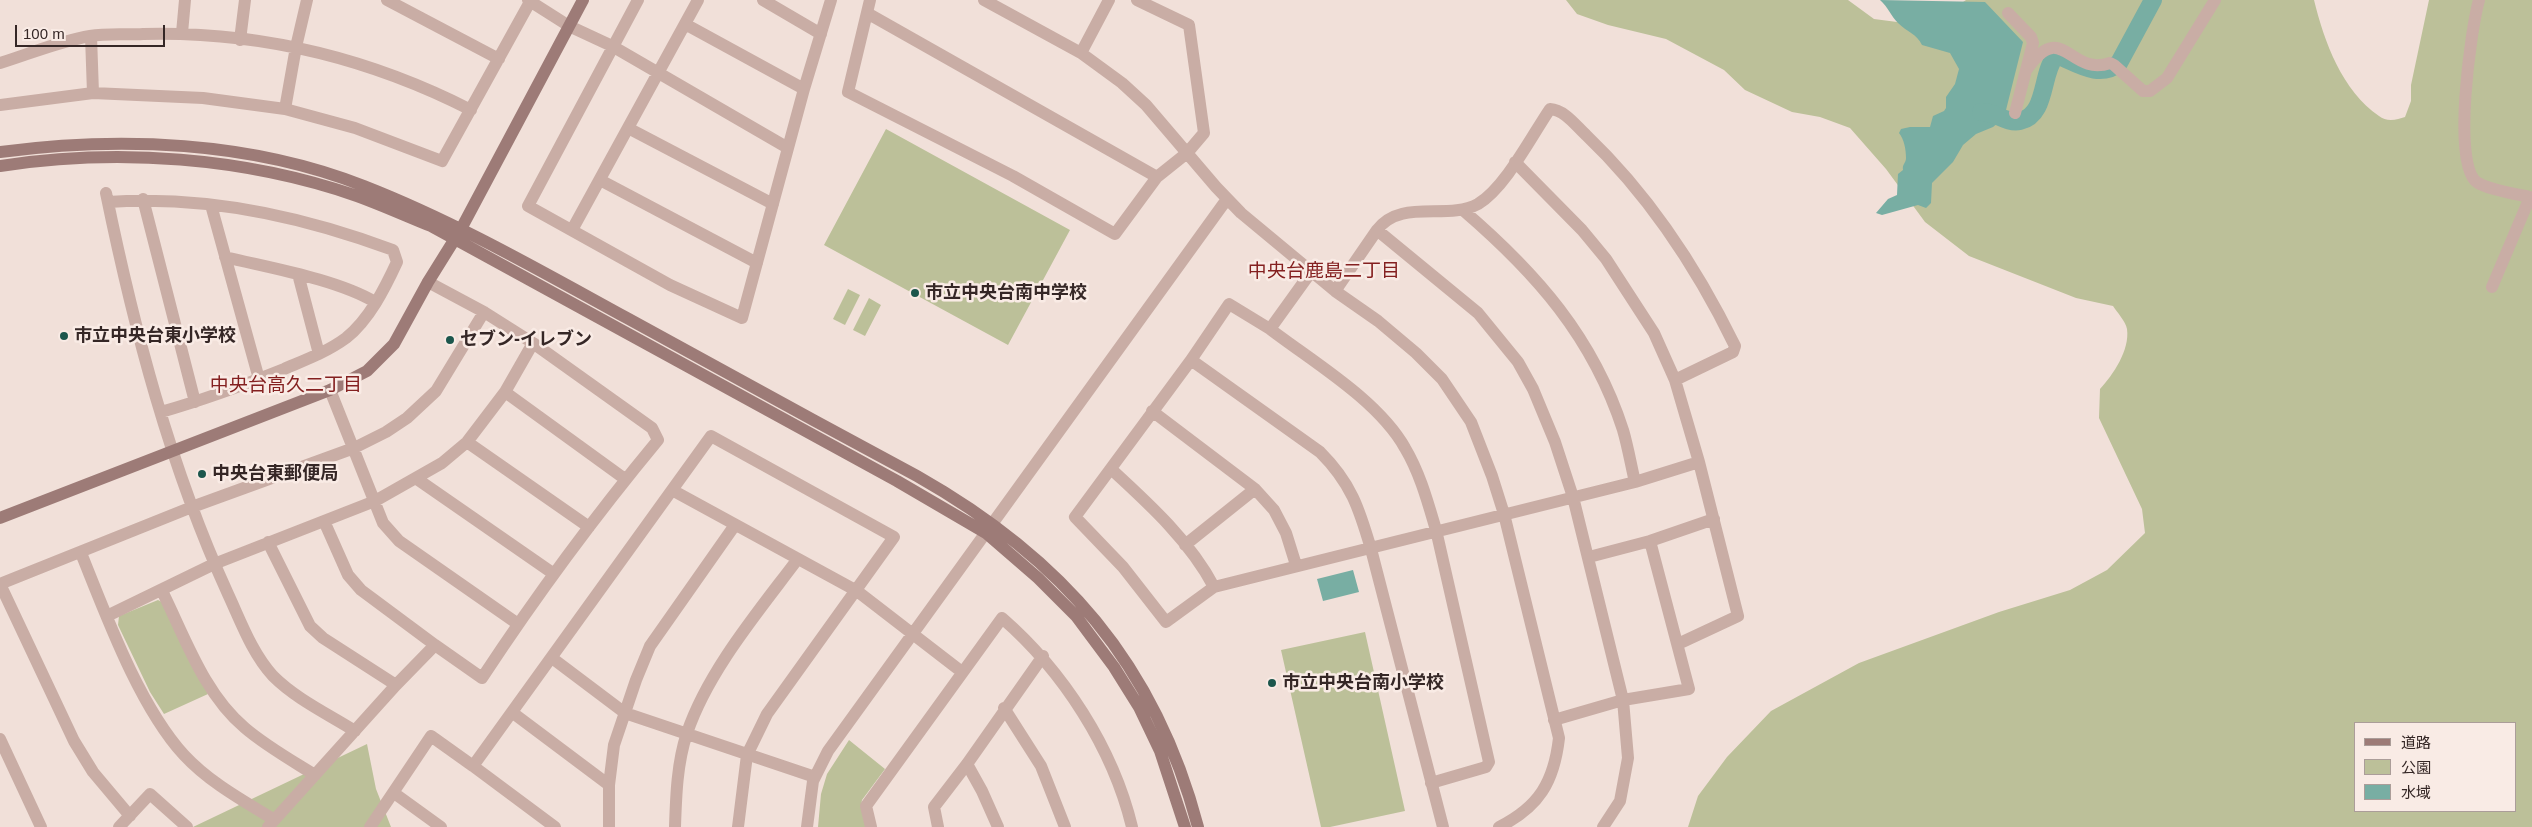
<!DOCTYPE html>
<meta charset="utf-8">
<style>
body{margin:0}
#map{position:relative;width:2532px;height:827px;overflow:hidden;background:#f1e0d9;font-family:Helvetica,"Noto Sans JP",sans-serif}
canvas{display:block}
.legend{position:absolute;left:2354px;top:722px;width:162px;height:90px;box-sizing:border-box;background:#f9ebe5;border:1px solid #ab9d99;margin:0;padding:6px 9px;list-style:none;font-size:15px;color:#352726}
.legend li{display:flex;align-items:center;gap:10px;height:25px}
.legend b{width:25px;border:1px solid #ab9d99}
.scale{position:absolute;left:15px;top:25px;width:150px;height:22px;box-sizing:border-box;border:2px solid #352726;border-top:0;padding-left:6px;font-size:15px;line-height:18px;white-space:nowrap;color:#352726;-webkit-text-stroke:4px #f9ebe5;paint-order:stroke}
</style>
<div id="map">
<canvas width="2532" height="827"></canvas>
<ul class="legend">
<li><b style="height:6px;background:#9d7b77"></b>道路</li>
<li><b style="height:14px;background:#bcc099"></b>公園</li>
<li><b style="height:14px;background:#78aea3"></b>水域</li>
</ul>
<div class="scale">100 m</div>
</div>
<script>
const ctx = document.querySelector('canvas').getContext('2d');
ctx.lineJoin = 'round';
function fillPath(path, color) { ctx.fillStyle = color; ctx.fill(path, 'evenodd'); }
function trace(path, color, width, dash) { ctx.strokeStyle = color; ctx.lineWidth = width; ctx.lineCap = dash ? 'butt' : 'round'; ctx.setLineDash(dash || []); ctx.stroke(path); }
function label(font, color, halo, rows, align = 'center') {
  ctx.font = font + ' Helvetica,"Noto Sans JP",sans-serif'; ctx.lineWidth = 5; ctx.setLineDash([]); ctx.textBaseline = 'middle'; ctx.strokeStyle = halo; ctx.fillStyle = color; for (const [text, x, y, turn = 0] of rows) {
    ctx.save(); ctx.translate(x, y); ctx.rotate((+turn || 0) * Math.PI / 180); ctx.textAlign = isNaN(turn) ? turn : align; if (halo) ctx.strokeText(text, 0, 0); ctx.fillText(text, 0, 0); ctx.restore();
  }
}
fillPath(new Path2D(`
 M1566 0H1848L1874 19 1897 22 1951 10 1966 0H2314C2324 41 2342 91 2379 116 2386 122 2397 120 2405 117L2411 101V85L2429 0H2532V827H1688L1698 796 1727 757 1771 711 1859 663 1999 612 2070 590 2107 570 2145 533 2142 509 2099 418 2100 389C2113 375 2130 350 2127 329 2126 322 2117 312 2113 306L2076 298 1969 256 1925 222 1886 169 1850 128 1820 117 1792 112 1745 90 1724 70 1666 39 1608 25 1577 14ZM2356 723H2516V811H2356Z
 M886 129 1070 230 1008 345 824 245Z
 M848 289 860 295 845 325 833 319Z
 M869 298 881 305 865 336 853 330Z
 M158 600 162 602 208 694 164 714 150 692 118 625 119 616Z
 M1365 632 1405 811 1330 827H1321L1281 650Z
 M849 740 885 769 862 800 861 806 866 827H818L821 794 827 774Z
 M367 744 376 789 391 827H193Z`), '#bcc099');
fillPath(new Path2D(`
 M1880 0 1985 2 2023 42 2004 118 1993 127 1976 134 1963 145 1953 162 1932 183 1931 203 1926 208 1918 205 1882 215 1876 213 1888 199 1897 195 1898 174 1903 170C1902 164 1906 163 1906 158 1906 149 1904 139 1899 133L1901 129 1910 127H1930L1933 116 1944 111 1946 108V97L1955 84 1959 69 1950 53 1922 45C1917 34 1907 32 1898 23 1891 16 1888 7 1880 0Z
 M1353 570 1359 592 1323 601 1317 579Z`), '#78aea3');
trace(new Path2D(`
 M1981 112C1994 111 2006 124 2020 121 2047 115 2041 74 2055 57L2059 56C2078 64 2100 79 2119 63L2153 0`), '#78aea3', 18);
trace(new Path2D(`
 M387 0 499 59
 M528 0 569 26 612 46 788 148
 M638 0 528 206 670 285 742 318 804 89 831 0
 M763 0 821 34
 M870 0 848 92 1013 176 1115 234 1157 177 1187 153 1204 133 1189 25 1137 0
 M984 0 1081 53 1122 83 1146 105 1216 187 1241 213 1335 291 1378 321 1416 353 1442 379 1471 422 1492 476 1504 514 1559 738C1554 782 1539 807 1499 827
 M2479 0C2471 28 2451 168 2478 183 2490 190 2516 194 2530 197L2492 287
 M867 13 1157 177
 M2008 13 2031 37 2033 43 2015 113
 M685 24 804 89
 M182 33 185 0
 M91 36 93 93
 M240 40 245 0
 M1081 53 1109 0
 M0 63C29 54 60 41 90 36 107 33 126 35 143 34 260 31 367 57 471 110
 M2027 69C2063 18 2069 77 2110 63L2114 65 2143 91H2150L2167 78 2215 0
 M0 105 93 93 203 98 285 109 355 128 442 161 531 0
 M285 109 296 47 307 0
 M628 128 773 204
 M1515 162 1582 230 1606 259 1654 333 1675 380 1699 462 1738 616 1678 644
 M600 180 757 263
 M106 193C134 329 170 467 228 594 241 622 252 653 273 676 296 699 328 714 355 731
 M143 199 195 402
 M108 202C205 195 302 216 393 250L397 262C385 288 369 320 346 338 327 352 305 360 284 369 244 385 203 400 161 412
 M211 205 259 379
 M1464 211C1536 273 1593 337 1623 430 1628 447 1631 465 1635 482
 M572 230 698 0
 M1377 230C1401 198 1447 221 1478 204 1505 188 1531 137 1550 109 1565 110 1576 126 1586 135 1650 196 1697 268 1735 346L1733 352 1675 380
 M225 257C270 268 336 279 375 302
 M1311 272 1270 329 1229 304 1191 360 1075 517 1123 567 1166 622 1214 587 1635 482 1699 462
 M298 274 319 354
 M1335 291 1377 230 1478 313 1518 362 1533 389 1555 442 1573 497 1623 700 1628 758 1620 801 1603 827
 M1270 329C1313 362 1378 400 1405 448 1420 473 1428 503 1436 530L1489 762 1486 767 1431 783
 M1191 360 1320 452C1351 483 1359 508 1371 549L1443 827
 M330 390 383 523 399 541 518 624
 M505 392 625 479
 M1152 411 1255 489 1274 510 1286 533 1296 565
 M467 442 589 527
 M1111 469C1148 503 1190 541 1214 587
 M417 479 554 574
 M324 521 348 575 361 590 435 645
 M268 542 310 626 323 638 396 685
 M1185 545 1255 489
 M81 553C106 615 139 706 184 755 209 782 242 800 273 819
 M1589 557 1650 541 1714 519
 M162 591C185 637 204 694 245 728 266 746 291 760 315 775
 M107 616 214 564 375 501 442 463 467 442 505 392 533 343
 M552 658 625 713 815 777
 M1004 708 1041 766 1065 827
 M513 713 609 785
 M1554 720 1623 700 1689 689 1650 541
 M0 739 41 827
 M967 764 982 791 998 827
 M473 766 555 827
 M394 793 441 827
 M130 816 93 772 74 741 0 584 192 507 354 448 386 432 407 418 436 391 484 312
 M119 827 150 794 187 827
 M268 827 396 685 435 645 482 678C536 596 595 516 658 440L652 428 533 343 484 312 428 282
 M370 827 431 736 473 766 672 490
 M609 827V785L614 745 636 680 650 646 735 525
 M675 827C676 796 677 763 687 733 708 671 758 612 797 560
 M738 827 747 755 767 714 894 537 711 436 672 490 857 591 962 672
 M807 827 813 781 828 751 1227 199
 M871 827 866 806 1002 618C1063 671 1113 748 1132 827
 M938 827 934 807 967 764 1043 656`), '#c9ada5', 12);
trace(new Path2D(`
 M0 152C120 136 250 141 364 186 456 222 541 271 627 318 723 371 820 424 917 476 1062 558 1155 664 1198 827
 M0 166C118 148 244 157 357 196 382 205 406 216 431 226L897 481 986 533 1038 578 1076 616 1114 667 1139 707 1160 751 1185 827
 M0 518 330 390 367 371 394 344 428 282 461 229 583 0`), '#9d7b77', 12);
for (const [x, y, r, color] of [
 [915,293,5,"#1c564c"],
 [64,336,5,"#1c564c"],
 [450,340,5,"#1c564c"],
 [202,474,5,"#1c564c"],
 [1272,683,5,"#1c564c"]
]) { const dot = new Path2D(); dot.arc(x, y, r, 0, 2 * Math.PI); ctx.fillStyle = color; ctx.fill(dot); trace(dot, '#f9ebe5', 2); }
label('bold 18px', '#352726', '#f9ebe5', [
 ["市立中央台南中学校",925,293],
 ["市立中央台東小学校",74,336],
 ["セブン-イレブン",460,340],
 ["中央台東郵便局",212,474],
 ["市立中央台南小学校",1282,683]
], 'left');
label('19px', '#842020', '#f9ebe5', [
 ["中央台鹿島二丁目",1324,272],
 ["中央台高久二丁目",286,386]
]);
</script>
